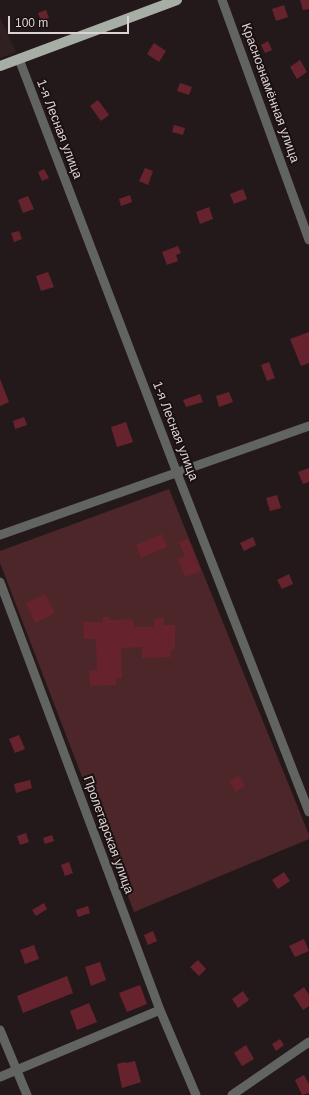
<!DOCTYPE html>
<meta charset="utf-8">
<style>
body{margin:0}
#map{position:relative;width:309px;height:1095px;overflow:hidden;background:#24191a;font-family:Helvetica,sans-serif}
canvas{display:block}
.scale{position:absolute;left:8px;top:16px;width:121px;height:18px;box-sizing:border-box;border:2px solid #dcd4d4;border-top:0;padding-left:5px;font-size:12px;line-height:14px;white-space:nowrap;color:#dcd4d4;-webkit-text-stroke:3px #1a1011;paint-order:stroke}
</style>
<div id="map">
<canvas width="309" height="1095"></canvas>
<div class="scale">100 m</div>
</div>
<script>
const ctx = document.querySelector('canvas').getContext('2d');
ctx.lineJoin = 'round';
function fillPath(path, color) { ctx.fillStyle = color; ctx.fill(path, 'evenodd'); }
function trace(path, color, width, dash) { ctx.strokeStyle = color; ctx.lineWidth = width; ctx.lineCap = dash ? 'butt' : 'round'; ctx.setLineDash(dash || []); ctx.stroke(path); }
function label(font, color, halo, rows, align = 'center') {
  ctx.font = font + ' Helvetica,sans-serif'; ctx.lineWidth = 4; ctx.setLineDash([]); ctx.textBaseline = 'middle'; ctx.strokeStyle = halo; ctx.fillStyle = color; for (const [text, x, y, turn = 0] of rows) {
    ctx.save(); ctx.translate(x, y); ctx.rotate((+turn || 0) * Math.PI / 180); ctx.textAlign = isNaN(turn) ? turn : align; if (halo) ctx.strokeText(text, 0, 0); ctx.fillText(text, 0, 0); ctx.restore();
  }
}
fillPath(new Path2D(`
 M0 17 16 52 0 58Z`), '#312021');
fillPath(new Path2D(`
 M169 489 309 835V839L134 912 0 563V551Z`), '#4d2629');
fillPath(new Path2D(`
 M300 0H309V9L303 10Z
 M284 5 288 17 276 21 272 9Z
 M46 10 49 18 41 21 38 13Z
 M268 41 272 50 265 53 261 45Z
 M154 43 166 51 159 62 147 54Z
 M300 60 307 72 297 79 290 67Z
 M180 83 192 87 189 95 177 91Z
 M98 100 109 115 101 121 90 106Z
 M174 125 185 128 183 135 172 132Z
 M145 168 153 171 148 185 139 181Z
 M44 169 49 178 42 181 38 172Z
 M243 189 247 199 234 204 230 194Z
 M130 195 132 202 121 206 119 199Z
 M28 196 34 209 23 213 18 200Z
 M209 207 213 219 200 224 196 212Z
 M19 231 22 239 14 242 11 233Z
 M178 246 181 253 176 255 178 261 167 265 162 252Z
 M48 272 54 287 41 291 36 276Z
 M309 332V363L301 366 290 339Z
 M269 362 275 378 267 381 261 365Z
 M0 379 9 402 0 406Z
 M229 392 233 402 219 407 216 396Z
 M200 394 203 402 186 407 183 400Z
 M24 417 27 425 15 429 13 421Z
 M126 422 133 442 117 447 111 427Z
 M309 468V482L303 484 298 472Z
 M277 495 281 508 270 511 266 498Z
 M162 534 167 547 141 558 136 545Z
 M253 537 256 545 244 551 240 543Z
 M188 539 201 571 185 577 178 559 185 556 179 542Z
 M289 574 293 584 282 589 277 580Z
 M45 594 55 613 35 623 26 603Z
 M102 617H110V620L133 619 134 627H154V619L164 618V625H175V649L171 650V657L142 658V647L121 648 122 678H116V685L90 686 89 671 97 670 96 639H84L83 622H103Z
 M19 735 25 749 15 753 9 739Z
 M238 776 245 785 236 792 229 782Z
 M30 780 32 788 16 793 14 784Z
 M26 833 29 842 20 845 17 836Z
 M52 835 54 841 45 844 43 838Z
 M69 862 73 873 65 876 61 865Z
 M284 872 290 881 278 889 272 880Z
 M44 903 47 909 36 916 32 910Z
 M88 906 90 913 78 917 76 910Z
 M153 931 157 941 148 945 144 935Z
 M304 939 309 951 295 957 289 946Z
 M34 945 39 959 25 964 20 950Z
 M198 960 206 969 199 976 190 967Z
 M100 962 106 980 91 986 85 967Z
 M67 976 73 993 23 1013 17 996Z
 M140 985 147 1004 127 1012 119 993Z
 M304 987 309 995V1006L303 1010 293 995Z
 M243 991 249 1000 238 1008 232 999Z
 M89 1003 97 1022 77 1030 70 1011Z
 M280 1039 284 1045 276 1051 272 1044Z
 M246 1045 254 1059 242 1066 234 1053Z
 M135 1061 141 1082 122 1088 117 1064 125 1062 126 1063Z
 M304 1075 309 1084V1093L302 1095 295 1080Z`), '#67232d');
trace(new Path2D(`
 M222 0 309 240
 M19 59 177 473 309 812
 M0 535 309 426
 M0 582 160 1010 196 1095
 M0 1030 27 1095
 M0 1077 160 1010
 M232 1095 309 1042`), '#616460', 9);
trace(new Path2D(`
 M0 66 177 0`), '#a7aea5', 10);
label('13px', '#dcd4d4', '#1a1011', [
 ["Краснознамённая улица",270,93,70],
 ["1-я Лесная улица",59,129,69],
 ["1-я Лесная улица",175,431,69],
 ["Пролетарская улица",108,835,70]
]);
</script>
